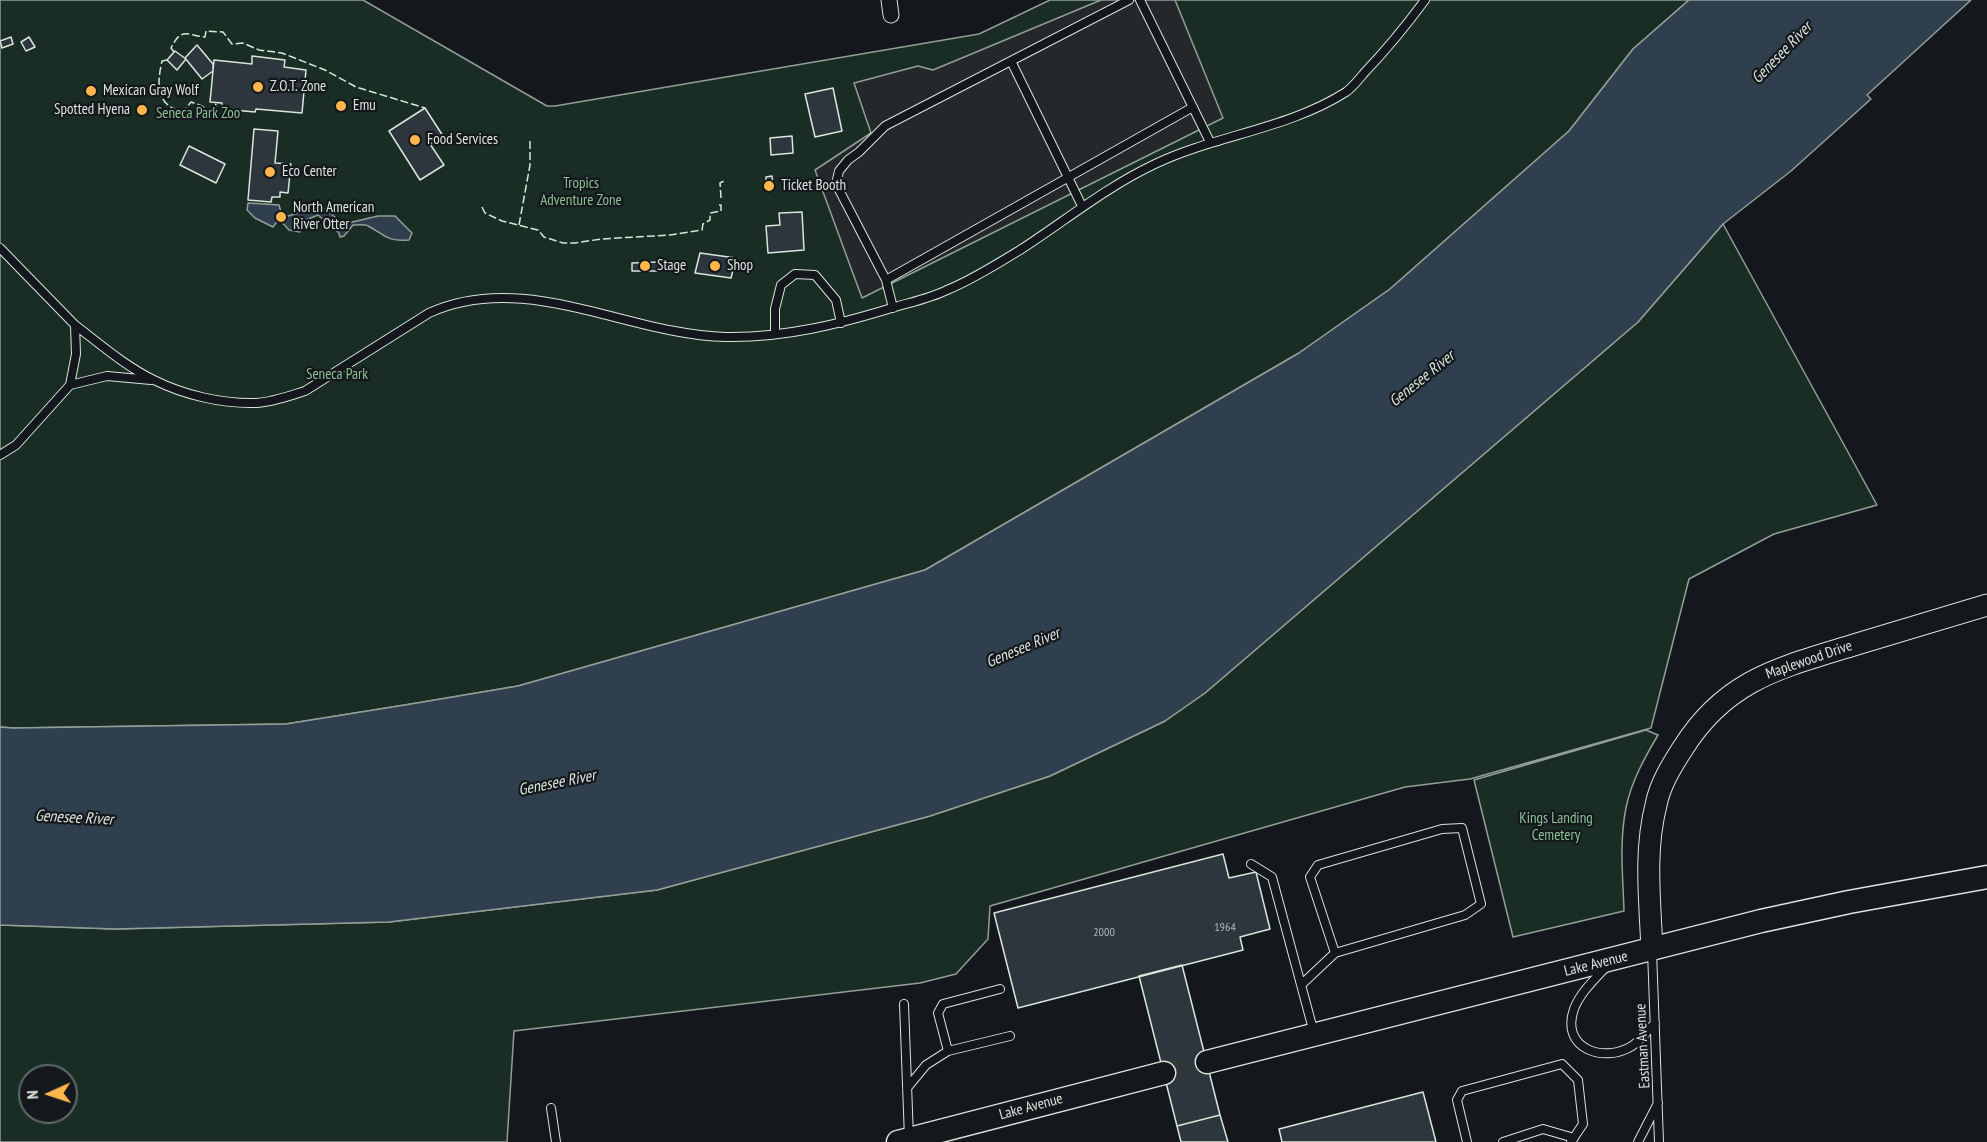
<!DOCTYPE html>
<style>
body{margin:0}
#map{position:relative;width:1987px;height:1142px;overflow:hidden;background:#14181c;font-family:"PT Sans Narrow",sans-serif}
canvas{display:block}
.north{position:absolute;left:18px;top:1064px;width:60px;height:60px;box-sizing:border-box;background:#14181c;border:2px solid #626a69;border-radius:50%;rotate:267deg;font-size:16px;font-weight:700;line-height:24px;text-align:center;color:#d8e6dc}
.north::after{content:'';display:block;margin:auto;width:21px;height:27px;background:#ffb74d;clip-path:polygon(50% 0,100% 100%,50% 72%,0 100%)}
</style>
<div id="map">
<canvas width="1987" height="1142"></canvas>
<div class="north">N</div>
</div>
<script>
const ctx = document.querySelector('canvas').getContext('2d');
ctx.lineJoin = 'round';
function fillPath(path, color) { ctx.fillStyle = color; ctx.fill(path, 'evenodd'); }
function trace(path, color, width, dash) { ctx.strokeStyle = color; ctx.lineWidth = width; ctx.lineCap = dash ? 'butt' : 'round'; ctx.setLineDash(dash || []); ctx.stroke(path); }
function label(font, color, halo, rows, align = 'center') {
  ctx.font = font + ' "PT Sans Narrow",sans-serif'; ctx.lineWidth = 4.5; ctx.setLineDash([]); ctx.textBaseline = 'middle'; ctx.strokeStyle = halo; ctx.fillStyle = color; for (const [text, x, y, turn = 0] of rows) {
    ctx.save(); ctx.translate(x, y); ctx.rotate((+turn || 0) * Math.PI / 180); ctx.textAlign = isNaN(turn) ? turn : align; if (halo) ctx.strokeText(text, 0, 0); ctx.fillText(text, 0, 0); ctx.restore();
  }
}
const green = new Path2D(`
 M0 0H363L547 106H555L979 34 1050 0H1689L1633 49 1569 131 1390 289 1299 353 925 570 518 686 411 704 286 724 13 728 0 727Z
 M1723 224 1877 505 1774 534 1689 579 1651 728 1470 779 1405 787 990 906 988 939 956 974 920 983 514 1031 507 1142H0V925L115 929 389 922 657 890 930 816 1050 776 1165 721 1205 693 1638 322ZM30 1076H66V1112H30Z
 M1646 730 1658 735C1645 757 1631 782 1626 808 1619 842 1623 877 1624 911L1513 937 1474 780Z`);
fillPath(green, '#1a2d24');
trace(green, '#939e99', 1.5);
const parking = new Path2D(`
 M1101 0H1175L1223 118 862 298 815 170 871 133 854 83 918 66 933 70Z`);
fillPath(parking, '#24282b');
trace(parking, '#939e99', 1.5);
const water = new Path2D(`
 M1689 0H1971L1867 95 1871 99 1791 171 1723 224 1638 322 1205 693 1165 721 1050 776 930 816 657 890 389 922 115 929 0 925V727L13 728 286 724 411 704 518 686 925 570 1299 353 1390 289 1569 131 1633 49Z
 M248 203 279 205 281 212 288 216 321 206 344 224 378 216H395L412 233 409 240C387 242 385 235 368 226 365 224 357 225 353 225L344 236 340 237 339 233 318 215 301 222 300 232 289 230 279 219 273 227 255 218 247 210Z`);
fillPath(water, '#2f3f4d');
trace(water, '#939e99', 1.5);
const building = new Path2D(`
 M11 37 13 44 2 48 0 41Z
 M29 37 35 47 26 51 21 42Z
 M197 45 213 64V71L202 79 185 58Z
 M175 51 186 59 177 70 167 60Z
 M252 56 285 60 284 67 306 70 302 113 256 109 255 112 222 109V103L210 102 214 60 252 64Z
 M833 88 842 131 815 137 805 94Z
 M425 108 443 136 430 144 444 165 420 180 389 131Z
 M254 129 278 131 275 163 291 164 288 193 280 192V197H272L271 202 248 200Z
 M792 136 793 153 771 155 770 138Z
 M189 146 225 164 216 183 180 165Z
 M772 176 773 189 766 190V177Z
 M802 212 804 250 768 253 766 226 780 225 779 213Z
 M700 253 736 258 731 278 695 273Z
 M658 262V271H632V263Z
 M1223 854 1229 878 1256 872 1270 929 1240 937 1243 950 1018 1008 994 913Z
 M1182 965 1220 1115 1177 1126 1139 976Z
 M1423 1092 1436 1142H1282L1279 1129Z
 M1220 1115 1228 1142H1181L1177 1126Z`);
fillPath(building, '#2c363c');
trace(building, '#d8e6dc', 1.5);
trace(new Path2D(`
 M1164 1073 1207 1062`), '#313739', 22, [22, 11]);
const lane = new Path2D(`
 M1129 0 885 126 859 152 848 160 839 171 836 184 886 280 1193 107
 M1140 0 1210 142
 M1011 61 1082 206
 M0 248 75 325 76 354 70 385 16 445 0 455
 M886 280 893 308
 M75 325C100 344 125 366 154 380 184 395 222 404 256 403 273 402 289 396 305 391L429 313C525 269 628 335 726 337 784 338 840 324 895 307 912 302 931 298 947 290 970 281 999 263 1020 250 1065 221 1106 187 1155 164 1216 135 1288 129 1346 92 1353 87 1359 79 1365 72 1388 48 1405 27 1425 0
 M775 334V309L781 285 795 274 815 275 836 300 841 323
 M70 385 107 376 151 380
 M1251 864 1272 877 1314 1033
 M1652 951 1659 1142
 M1605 968C1594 980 1580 993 1574 1009 1560 1048 1603 1064 1632 1046 1641 1040 1648 1030 1655 1023
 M1301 985 1335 953 1465 915 1481 904 1462 828 1442 829 1318 865 1310 877 1335 953
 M904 1004 909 1138
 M948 1051 938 1013 943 1004 1000 989
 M907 1088 926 1065 948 1051 1010 1036
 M551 1108 556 1142
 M1467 1142 1457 1100 1462 1091 1562 1064 1578 1080 1583 1124 1571 1142
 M1503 1142 1543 1129 1574 1138
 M1638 1142 1658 1103`);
const street = new Path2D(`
 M889 0 891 15`);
const secondary = new Path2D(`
 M1652 950C1650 901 1644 852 1656 805 1660 784 1672 765 1683 748 1727 678 1783 667 1857 644 1900 631 1944 618 1987 605`);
const primary = new Path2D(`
 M1207 1062 1761 921 1849 902 1987 877
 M898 1142 1164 1073`);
trace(lane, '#d8e6dc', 10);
trace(street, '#d8e6dc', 17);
trace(secondary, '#d8e6dc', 23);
trace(primary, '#d8e6dc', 25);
trace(lane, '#14181c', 8);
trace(street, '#14181c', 15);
trace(secondary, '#14181c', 21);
trace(primary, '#14181c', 22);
trace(new Path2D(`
 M174 52 171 48C181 27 187 35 205 37L206 31 223 32 232 44 243 43 259 50 282 53 325 70 356 87 425 108
 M167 60 162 61C157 84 155 105 183 112L191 102 202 106 214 114 216 103
 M721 198 720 183 726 180
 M482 207 485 213 502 221 538 230 544 237 563 243H575L601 239 670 235 702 230 703 224 710 220V213L721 211V205H719
 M519 225 530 165V141`), '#d8e6dc', 1.5, [8, 3]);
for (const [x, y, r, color] of [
 [258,87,6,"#ffb74d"],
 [91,91,6,"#ffb74d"],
 [341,106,6,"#ffb74d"],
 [142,110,6,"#ffb74d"],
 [415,140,6,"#ffb74d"],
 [270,172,6,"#ffb74d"],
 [769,186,6,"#ffb74d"],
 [281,217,6,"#ffb74d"],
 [645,266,6,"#ffb74d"],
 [715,266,6,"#ffb74d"]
]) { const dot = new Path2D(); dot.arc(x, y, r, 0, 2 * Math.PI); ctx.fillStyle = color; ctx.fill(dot); trace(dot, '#14181c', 2); }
label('12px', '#adbab4', null, [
 ["1964",1225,928],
 ["2000",1104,933]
]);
label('15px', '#d8e6dc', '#14181c', [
 ["Z.O.T. Zone",270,87],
 ["Mexican Gray Wolf",103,91],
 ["Emu",353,106],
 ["Spotted Hyena",130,110,"right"],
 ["Food Services",427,140],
 ["Eco Center",282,172],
 ["Ticket Booth",781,186],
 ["North American",293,208],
 ["River Otter",293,225],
 ["Stage",657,266],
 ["Shop",727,266]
], 'left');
label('15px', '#8ac095', '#14181c', [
 ["Seneca Park Zoo",198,114],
 ["Tropics",581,184],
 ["Adventure Zone",581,201],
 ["Seneca Park",337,375],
 ["Kings Landing",1556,819],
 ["Cemetery",1556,836]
]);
label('15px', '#d8e6dc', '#14181c', [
 ["Maplewood Drive",1809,660,-19],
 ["Lake Avenue",1596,964,-14],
 ["Eastman Avenue",1643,1046,-93],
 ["Lake Avenue",1031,1107,-15]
]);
label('italic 16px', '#d8e6dc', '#14181c', [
 ["Genesee River",1782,53,-46],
 ["Genesee River",1422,379,-39],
 ["Genesee River",1023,648,-23],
 ["Genesee River",557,783,-11],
 ["Genesee River",74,818,3]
]);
</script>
